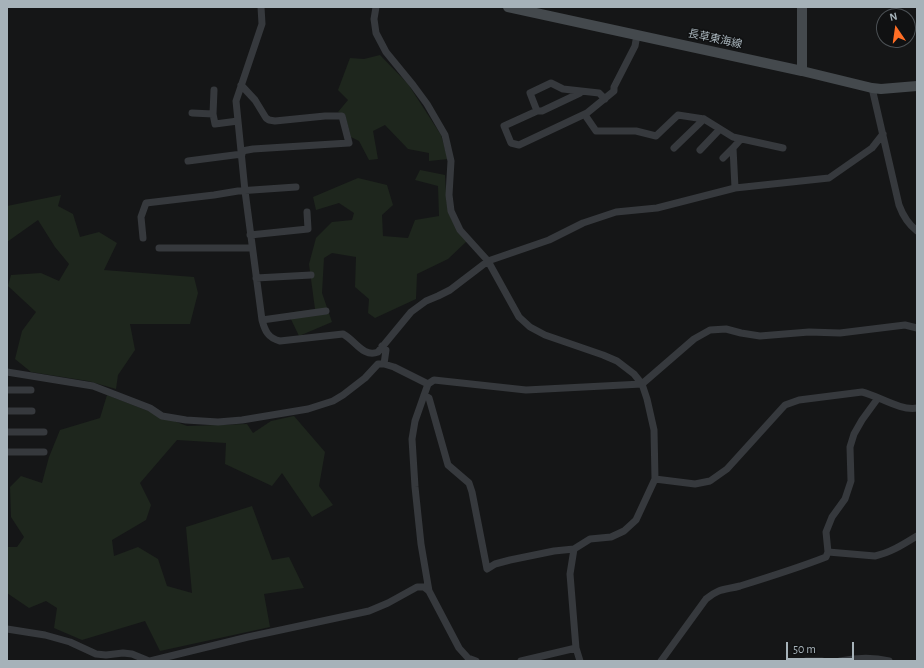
<!DOCTYPE html>
<meta charset="utf-8">
<style>
body{margin:0}
#map{position:relative;width:924px;height:668px;overflow:hidden;background:#151617;font-family:"Alegreya Sans",sans-serif}
canvas{display:block}
.frame{position:absolute;inset:0;border:8px solid #a6b2b9;pointer-events:none}
.north{position:absolute;left:876px;top:8px;width:40px;height:40px;box-sizing:border-box;background:#101112;border:1px solid #4c5155;border-radius:50%;rotate:347deg;font-size:11px;font-weight:700;line-height:16px;text-align:center;color:#a6b2b9}
.north::after{content:'';display:block;margin:auto;width:14px;height:18px;background:#ff6e25;clip-path:polygon(50% 0,100% 100%,50% 72%,0 100%)}
.scale{position:absolute;left:786px;top:642px;width:68px;height:18px;box-sizing:border-box;border:2px solid #a6b2b9;border-top:0;padding-left:5px;font-size:12px;line-height:14px;white-space:nowrap;color:#a6b2b9;-webkit-text-stroke:3px #101112;paint-order:stroke}
</style>
<div id="map">
<canvas width="924" height="668"></canvas>
<div class="frame"></div>
<div class="north">N</div>
<div class="scale">50 m</div>
</div>
<script>
const ctx = document.querySelector('canvas').getContext('2d');
ctx.lineJoin = 'round';
function fillPath(path, color) { ctx.fillStyle = color; ctx.fill(path, 'evenodd'); }
function trace(path, color, width, dash) { ctx.strokeStyle = color; ctx.lineWidth = width; ctx.lineCap = dash ? 'butt' : 'round'; ctx.setLineDash(dash || []); ctx.stroke(path); }
function label(font, color, halo, rows, align = 'center') {
  ctx.font = font + ' "Alegreya Sans","Noto Sans JP",sans-serif'; ctx.lineWidth = 3; ctx.setLineDash([]); ctx.textBaseline = 'middle'; ctx.strokeStyle = halo; ctx.fillStyle = color; for (const [text, x, y, turn = 0] of rows) {
    ctx.save(); ctx.translate(x, y); ctx.rotate((+turn || 0) * Math.PI / 180); ctx.textAlign = isNaN(turn) ? turn : align; if (halo) ctx.strokeText(text, 0, 0); ctx.fillText(text, 0, 0); ctx.restore();
  }
}
fillPath(new Path2D(`
 M380 55 408 84 441 135 448 159 429 161V153L408 149 385 125 373 131 378 159 369 160 359 141 351 137 345 115 338 112 348 100 338 90 350 58 364 59Z
 M420 170 445 175C447 206 445 217 467 241L448 259 417 274 416 299 375 318 368 313 369 299 355 287 356 257 332 253 324 258 322 293 332 322 299 336 288 313 315 309 309 264 316 238 332 222 352 220 354 213 339 203 316 210 313 197 358 178 387 185 393 205 382 215 383 236 408 238 415 220 439 216 438 186 415 180Z
 M61 195 58 206 73 214 80 237 99 232 117 243 104 270 194 277 198 293 190 324H130L135 350 118 375 116 389 88 381 31 372 15 359 22 331 36 312 8 286 11 275 41 273 59 281 69 264 55 247 38 220 7 242V206Z
 M107 395 187 426 247 424 253 433 271 421 294 416 325 452 319 486 333 505 312 517 282 473 272 486 225 464 226 443 177 440 140 483 151 505 146 520 112 540 114 556 138 547 158 559 167 586 192 593 186 527 252 506 272 560 289 557 304 588 264 594 270 627 160 651 145 621 82 640 54 628 57 608 46 601 29 608 7 593V547H17L24 537 11 517 10 487 21 476 42 483 49 457 60 430 100 418Z`), '#1e261d');
trace(new Path2D(`
 M261 7 262 24 236 101 245 191 262 320C265 331 268 338 280 341L343 334C355 340 363 358 378 352L411 312 426 301 438 296 450 290 488 261 549 240 583 223 616 212 657 208 735 188 829 178 872 148 883 134
 M376 7 374 19 376 33 386 52 413 85 427 104 445 135 451 161 449 195 451 211 460 230 488 261 519 317 530 327 545 335 603 355 617 361 634 374 642 384 647 399 654 430 655 479 636 520 624 531 611 537 590 539 574 549 554 551 510 560 495 564 487 569 472 492 469 483 448 465 429 398 424 395
 M241 85 255 100 266 118 269 120 275 121 325 116H342L349 143 253 149 242 151
 M872 88 899 205C903 216 908 224 917 231
 M214 90 213 114 215 124 238 121
 M605 99 599 93 563 89 551 83 530 93 537 111 504 126 511 143 519 145 587 113 614 91V87L635 46 637 35
 M537 111H542L580 93V91
 M192 113 213 114
 M585 115 596 131H636L656 136 678 115 704 119 733 137 783 148
 M674 148 704 119
 M700 150 720 129
 M723 158 733 148
 M188 161 242 154
 M735 188 733 148 741 139
 M250 235 308 229 307 212
 M143 238 141 217 146 203 214 195 238 191 296 187
 M159 248H252
 M256 278 311 275
 M262 320 326 311
 M382 346 386 350 384 364 394 367 428 384
 M7 372 93 386 150 408 162 416 186 420 218 422 242 420 308 409 333 401 343 395 365 378 378 364H384
 M7 390H31
 M7 411H32
 M7 432H44
 M7 452H44
 M655 479 695 484 710 481 727 469 785 405 799 400 862 392C879 396 900 411 917 408
 M574 549 570 574 575 636 576 648 580 661
 M828 552 875 556C890 553 904 544 917 536
 M429 591 421 544 415 487 412 439 415 421 428 384 434 380 526 390 642 384 694 339 710 330 726 329 741 333 760 336 809 332 840 333 905 325 917 328
 M7 629 45 635 70 642 96 654 106 655 123 653 132 654 149 661
 M150 661 248 637 369 611 388 603 417 587H424L429 591 459 648 468 658 476 661
 M521 661 576 648
 M661 661 706 599C719 588 725 590 740 586 769 577 798 568 826 557L828 552 826 532 832 517 845 499 851 481 850 447 854 434 862 420 878 398
 M806 661H822
 M840 661C855 658 873 657 889 661`), '#36393d', 7);
trace(new Path2D(`
 M508 7 802 71 872 88 881 89 917 86
 M802 7V71`), '#44494d', 10);
label('11px', '#a6b2b9', '#101112', [
 ["長草東海線",715,39,12]
]);
</script>
